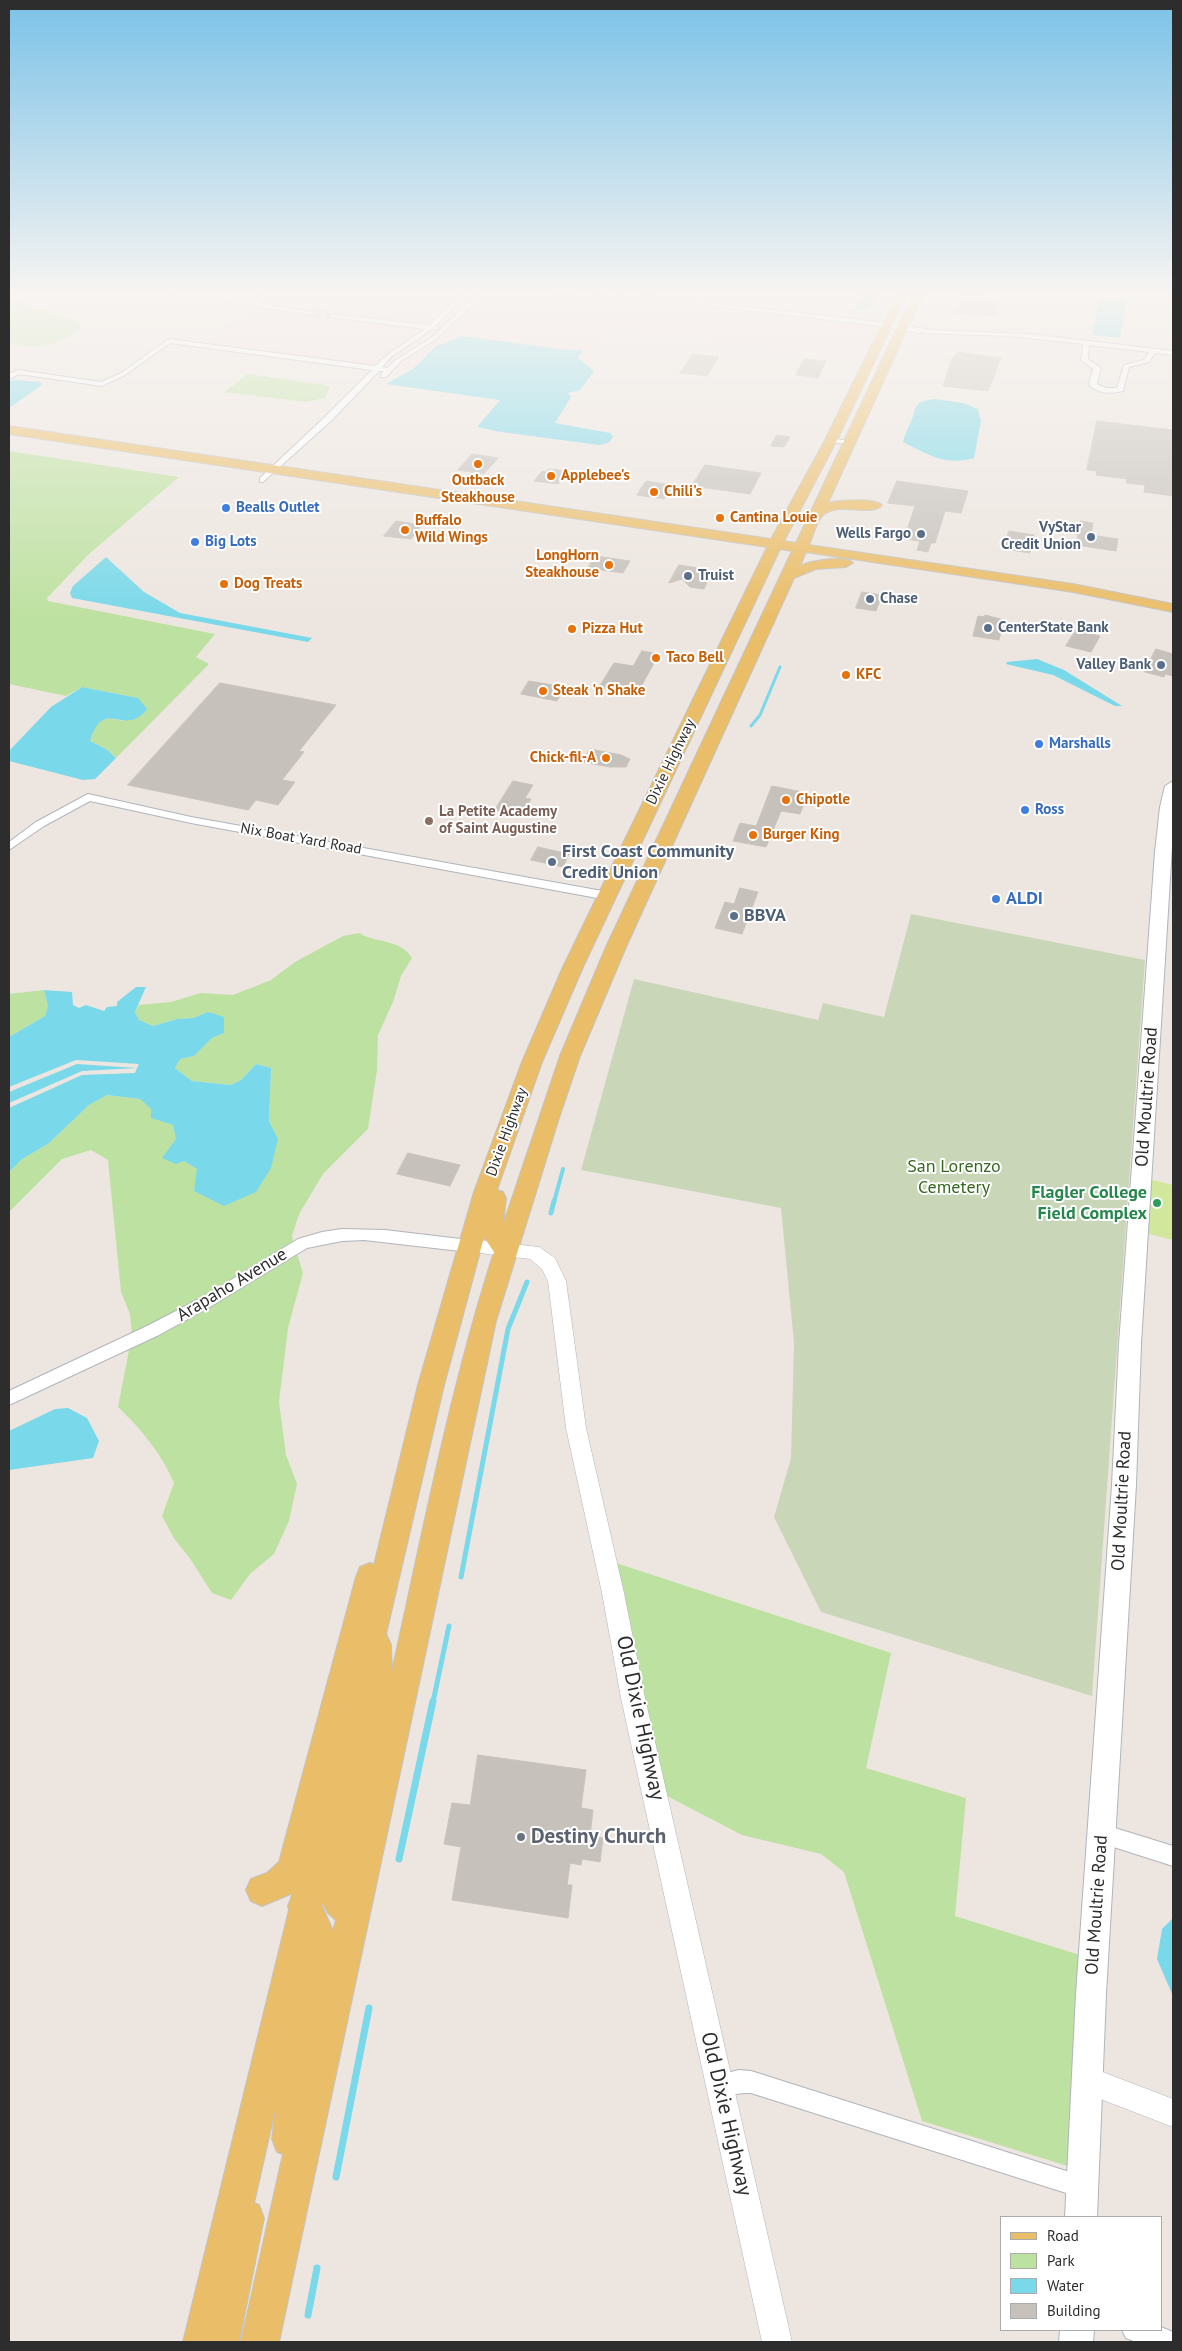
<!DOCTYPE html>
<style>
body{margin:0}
#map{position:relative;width:1182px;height:2351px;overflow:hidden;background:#ede6e0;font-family:"PT Sans",sans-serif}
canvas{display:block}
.frame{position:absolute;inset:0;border:10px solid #2d2d2d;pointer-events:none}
.legend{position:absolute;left:1000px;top:2216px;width:162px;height:115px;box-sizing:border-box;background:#fff;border:1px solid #ababab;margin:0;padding:6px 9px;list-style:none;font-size:15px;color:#2d2d2d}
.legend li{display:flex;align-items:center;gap:10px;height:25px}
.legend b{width:25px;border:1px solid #ababab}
</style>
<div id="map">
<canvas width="1182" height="2351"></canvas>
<div class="frame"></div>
<ul class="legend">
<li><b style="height:6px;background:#eabd68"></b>Road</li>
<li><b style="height:14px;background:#bde1a0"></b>Park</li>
<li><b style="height:14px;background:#79d8e9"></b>Water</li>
<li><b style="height:14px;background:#c6c1bb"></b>Building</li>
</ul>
</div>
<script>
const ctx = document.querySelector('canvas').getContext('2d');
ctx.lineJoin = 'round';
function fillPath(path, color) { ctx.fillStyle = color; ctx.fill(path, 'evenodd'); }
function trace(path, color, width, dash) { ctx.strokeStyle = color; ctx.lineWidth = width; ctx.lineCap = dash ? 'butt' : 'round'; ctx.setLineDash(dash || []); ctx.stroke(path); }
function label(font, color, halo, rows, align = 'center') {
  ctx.font = font + ' "PT Sans",sans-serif'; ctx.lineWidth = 4; ctx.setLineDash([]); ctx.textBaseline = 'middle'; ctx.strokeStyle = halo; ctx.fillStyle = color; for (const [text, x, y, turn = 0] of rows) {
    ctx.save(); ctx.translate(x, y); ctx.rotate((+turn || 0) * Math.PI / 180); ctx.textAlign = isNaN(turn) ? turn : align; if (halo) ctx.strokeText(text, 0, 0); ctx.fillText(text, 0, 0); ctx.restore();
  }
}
fillPath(new Path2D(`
 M241 292H895L862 358 610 328 593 349 583 350H567L462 336 436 346 410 371 205 343 248 310 241 297Z`), '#f3dee2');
fillPath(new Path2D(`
 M9 300 77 320 81 326 80 330C52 348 40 349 9 343Z
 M248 374 324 385 330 387 325 398 306 402 224 392Z
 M9 451 179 477 89 554 47 598 48 601 215 634 196 657 209 664 116 758 106 749 90 741C98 717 100 716 124 721L138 698 82 687 66 696 9 684Z
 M360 933C372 943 400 938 412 958L401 976 393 1002 378 1035 377 1070 368 1129 323 1174 299 1214 292 1236 293 1241 205 1295 132 1334 130 1314 121 1292 108 1160 91 1150 62 1159 9 1212V1172L22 1159 48 1144 89 1105 107 1095 140 1099 151 1109 152 1118 173 1125 184 1161 197 1169 278 1139 269 1121 271 1068 256 1064 241 1080 232 1085 192 1081 175 1068 180 1059 194 1056 212 1038 224 1033 208 1012 193 1018 177 1019 153 1026 139 1020 135 1012 139 1005 171 1002 201 993 233 995 271 980 295 962 343 936Z
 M44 990 48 1006 45 1016 9 1037V994Z
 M297 1254 303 1273 288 1328 279 1402 286 1455 297 1484 289 1521 274 1554 250 1574 231 1600 212 1593 189 1557 175 1540 162 1516 174 1483C161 1453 142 1430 118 1407L129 1350 211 1307Z
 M616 1563 891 1653 866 1768 966 1798 955 1916 1083 1956 1071 2167 922 2121 844 1872 821 1854 742 1835 667 1796 642 1695Z`), '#bde1a0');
fillPath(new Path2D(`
 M911 914 1145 960 1092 1696 821 1612 774 1517 791 1458 794 1343 781 1208 581 1170 634 979 818 1020 823 1003 884 1017Z`), '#cad6b8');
fillPath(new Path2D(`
 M1141 1177 1173 1185V1240L1138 1231Z`), '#d0e79c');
fillPath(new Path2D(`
 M864 292H878L869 308 850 311 858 305Z
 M1100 297 1127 299 1120 338 1092 335Z
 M462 336 567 350H583L578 358 594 371 580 390 568 393 571 397 555 423 610 433 613 436C611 443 606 444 599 445L501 432 477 427 500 400 386 384 413 369 436 346Z
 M16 380 41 382 42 385 9 408V381Z
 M934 399 963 403 978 409 981 421 974 458C944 466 929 455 903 442 905 433 909 427 912 419 917 403 916 402 934 399Z
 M106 557 144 592 180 613 312 638 308 642 72 598 70 593 73 586Z
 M1037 659 1064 670 1122 706H1115L1053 675 1006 664 1007 662Z
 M82 687 138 698 147 709C124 739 104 695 90 741L106 749 116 758 95 779 83 780 9 761V751L51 707Z
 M136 987H146L135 1012 139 1020 153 1026 177 1019 193 1018 208 1012 224 1017V1033L212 1038 194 1056 180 1059 175 1068 192 1081 231 1085 241 1080 256 1064 271 1068 269 1121 278 1139 271 1168 256 1192 224 1206 194 1191 197 1169 184 1161 176 1164 162 1158 176 1139 173 1125 151 1118V1109L140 1099 107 1095 89 1105 48 1144 22 1159 9 1172V1108L82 1075 135 1073 137 1068 82 1071 9 1103V1092L77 1064 137 1068 139 1064 76 1060 9 1087V1037L45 1016 48 1006 44 990 72 992 73 1005 79 1008 86 1005 104 1011 107 1007 117 1006V1002Z
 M68 1408 87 1418 99 1441 93 1458 9 1470V1431L55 1409Z
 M1173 1918V1996L1157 1959 1162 1929Z`), '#79d8e9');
trace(new Path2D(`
 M751 726 760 715 780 667`), '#79d8e9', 3);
trace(new Path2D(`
 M554 1202 563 1169`), '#79d8e9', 4);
trace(new Path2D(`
 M551 1213 554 1201
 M461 1577 508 1329 527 1282
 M433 1702 449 1626`), '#79d8e9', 5);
trace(new Path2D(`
 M399 1859 433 1701
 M336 2177 369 2008
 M308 2315 317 2268`), '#79d8e9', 7);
const building = new Path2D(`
 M964 292H984L981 300 998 302 994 316 955 313Z
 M958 352 1001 358 988 391 943 386 951 360Z
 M693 354 719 357 707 376 680 373Z
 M804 359 826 361 818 378 796 375Z
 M1097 421 1173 430V496L1144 492 1145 485 1126 483 1127 479 1096 475 1097 471 1087 470Z
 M777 435 790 437 784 447 771 446Z
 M472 454 498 458 484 474 458 470Z
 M705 465 761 473 750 494 692 486Z
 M549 469 567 471 558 484 534 481 542 471 546 472Z
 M646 481 673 485 664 499 637 495Z
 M897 481 968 491 961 513 945 511 935 543H931L928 552 917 550 920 541 904 539 915 506 888 503Z
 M396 521 410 523 421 526 411 539 384 536Z
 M1081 521 1093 523 1091 535 1118 539 1116 551 1076 545Z
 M1009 531 1034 535 1030 553 1004 549Z
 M596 556 630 561 623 573 588 568Z
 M679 565 698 568 709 578 704 589 690 587 682 579 669 583Z
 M862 592 882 595 876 611 856 608Z
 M985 615 1004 620 999 640 973 636 978 616 985 617Z
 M1076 630 1100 636 1091 652 1066 646Z
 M1156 649 1173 654V676L1165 674 1164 677 1145 672Z
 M642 651 659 654 637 694 599 687 614 663 633 666Z
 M529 681 565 687 557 701 521 694Z
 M220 683 336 705 299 751 304 752 282 780 295 782 278 805 256 800 248 810 128 785Z
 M590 749 621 755 630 759 626 767H610L583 762Z
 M513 781 533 785 525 798 531 799 523 811 518 810 516 814 495 810Z
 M772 786 808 793 800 814 781 811 766 847 733 841 740 823 756 826Z
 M538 847 569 854 563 867 531 860Z
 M740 888 758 892 742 934 715 928 725 902 734 904Z
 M408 1153 460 1165 450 1186 397 1174Z
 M478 1755 586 1770 581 1808 593 1810 590 1836 603 1838 600 1862 582 1859 581 1865 570 1863 567 1885H572L568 1918 452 1900 461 1847 444 1844 452 1803 470 1805Z`);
fillPath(building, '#c6c1bb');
trace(building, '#c9c2b9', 1);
trace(new Path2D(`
 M313 313 331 315`), '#c7c1bc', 8, [8, 4]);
const minor = new Path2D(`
 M158 292C187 288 218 301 247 302 257 302 265 292 276 292L258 303 316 313 313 315Z
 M464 292H470L435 326 438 327V329H432L391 357 382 367 387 368 397 359 431 338 480 292H486L435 340 401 361 386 377H380L383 371H379L333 419 263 482H260V478L327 415 372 370 170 343 125 375 102 386 19 374 9 379V374L18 370 101 382 121 373 169 339 375 366 387 355 425 329 331 317 329 314 429 325Z
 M549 292H566L613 298 610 300Z
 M598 292H613L887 323 932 330 1030 334 1173 351V355L1155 353 1149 362 1129 367 1123 391C1111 394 1099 394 1089 385L1093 369 1081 360 1083 344 1009 336 917 333 887 327ZM1089 345 1149 352 1144 360 1124 365 1117 388H1106L1097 384 1101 368 1088 359Z
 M831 438 854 442 850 444 828 442 827 440Z
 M88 794 191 817 608 892 614 896 608 900 191 823 90 801 44 826 9 850V842L36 822Z
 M342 1229 385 1230 469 1240 474 1242 476 1246 474 1250 469 1252 364 1240 342 1241 307 1248 213 1305 159 1335 9 1405V1391L149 1325 203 1297 298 1239 322 1232Z
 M1102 1824 1173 1846V1866L1095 1841 1092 1834 1095 1827Z
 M739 2070 751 2071 1082 2176 1090 2179 1093 2187 1090 2195 1082 2198 751 2093C738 2092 724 2098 711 2093L708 2085 711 2077Z
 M1161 2327 1173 2332V2342H1136L1126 2338 1122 2330H1161Z`);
const tertiary = new Path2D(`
 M469 1239 539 1247 555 1258 566 1281 586 1428 624 1593 645 1698 792 2342H762L621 1698 602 1593 566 1428 548 1281 542 1269 530 1259 463 1251 460 1246 463 1241Z
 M1087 2066 1173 2099V2127L1077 2090 1073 2080 1077 2070Z`);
const secondary = new Path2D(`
 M1173 781V831L1141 1344 1136 1485 1106 1994 1097 2217H1065L1076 1994 1112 1485 1119 1344 1155 852 1160 807 1165 786Z
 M1060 2330H1094L1093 2342H1059Z`);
const primary = new Path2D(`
 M898 292H908L837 440 784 541 796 543 914 292H924L828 503C838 500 875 498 882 505 871 518 838 500 822 516 816 522 813 537 809 545L1073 584 1173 604V612L1073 592 806 552 800 566C810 561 845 554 853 563L846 567 816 569 794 578 626 947 580 1056 558 1121 496 1321 279 2342H241L283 2154 277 2152 272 2139 276 2106 254 2203 259 2205 264 2218 239 2342H183L289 1910 288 1906 293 1893 262 1906 251 1901 246 1890 251 1879 267 1873 279 1862 356 1577 360 1567 370 1563 374 1565 418 1385 474 1192 522 1062 563 967 767 547 9 434V426L771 539 825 440ZM780 549 792 551 606 947 560 1056 503 1225 506 1198 503 1192 497 1190 542 1062 583 967ZM484 1237 494 1252C450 1389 423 1531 392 1671L391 1645 386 1634 444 1385ZM323 1903 328 1913 336 1920 333 1931 322 1906Z`);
trace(minor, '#b0b4bc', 2);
trace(tertiary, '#b0b4bc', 1);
trace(secondary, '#b0b4bc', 2);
trace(primary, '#c4c4c4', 2);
fillPath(minor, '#fff');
fillPath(tertiary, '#fff');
fillPath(secondary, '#fff');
fillPath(primary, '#eabd68');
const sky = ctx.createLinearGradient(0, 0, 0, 621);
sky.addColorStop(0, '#7bc2e8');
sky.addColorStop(0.47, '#f7f4f1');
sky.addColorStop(1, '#f7f4f100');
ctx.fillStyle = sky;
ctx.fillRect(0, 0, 1182, 621);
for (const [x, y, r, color] of [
 [478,464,5,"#e8710a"],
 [551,476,5,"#e8710a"],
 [654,492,5,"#e8710a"],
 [226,508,5,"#3f7fe0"],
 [720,518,5,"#e8710a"],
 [405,530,5,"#e8710a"],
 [921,534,5,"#5c6f8a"],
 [1091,537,5,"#5c6f8a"],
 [195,542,5,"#3f7fe0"],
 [609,565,5,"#e8710a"],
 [688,576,5,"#5c6f8a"],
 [224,584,5,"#e8710a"],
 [870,599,5,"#5c6f8a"],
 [988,628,5,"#5c6f8a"],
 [572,629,5,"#e8710a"],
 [656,658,5,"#e8710a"],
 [1161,665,5,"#5c6f8a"],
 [846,675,5,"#e8710a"],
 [543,691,5,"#e8710a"],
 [1039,744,5,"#3f7fe0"],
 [606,758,5,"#e8710a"],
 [786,800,5,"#e8710a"],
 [1025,810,5,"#3f7fe0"],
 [429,821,5,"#8d6e63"],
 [753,835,5,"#e8710a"],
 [552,862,5,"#5c6f8a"],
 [996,899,5,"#3f7fe0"],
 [734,916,5,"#5c6f8a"],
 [1157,1203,5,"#2e9e5b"],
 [521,1837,5,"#6b7280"]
]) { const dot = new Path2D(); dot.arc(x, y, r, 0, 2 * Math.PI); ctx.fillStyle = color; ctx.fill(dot); trace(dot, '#fff', 2); }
label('bold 15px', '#c56008', '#fff', [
 ["Applebee's",561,476],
 ["Outback",478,481,"center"],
 ["Steakhouse",478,498,"center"],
 ["Chili's",664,492],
 ["Cantina Louie",730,518],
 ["Buffalo",415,521],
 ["Wild Wings",415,538],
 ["LongHorn",599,556,"right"],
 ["Steakhouse",599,573,"right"],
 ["Dog Treats",234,584],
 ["Pizza Hut",582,629],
 ["Taco Bell",666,658],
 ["KFC",856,675],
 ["Steak 'n Shake",553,691],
 ["Chick-fil-A",596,758,"right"],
 ["Chipotle",796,800],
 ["Burger King",763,835]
], 'left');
label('bold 15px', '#366cbe', '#fff', [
 ["Bealls Outlet",236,508],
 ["Big Lots",205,542],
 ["Marshalls",1049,744],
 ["Ross",1035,810]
], 'left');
label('bold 15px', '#4e5e75', '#fff', [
 ["VyStar",1081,528],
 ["Credit Union",1081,545],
 ["Wells Fargo",911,534],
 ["Truist",698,576,"left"],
 ["Chase",880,599,"left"],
 ["CenterState Bank",998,628,"left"],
 ["Valley Bank",1151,665]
], 'right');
label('15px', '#2d2d2d', '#fff', [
 ["Dixie Highway",671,762,-64],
 ["Nix Boat Yard Road",301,839,10],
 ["Dixie Highway",507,1132,-70]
]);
label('bold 15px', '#785e54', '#fff', [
 ["La Petite Academy",439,812],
 ["of Saint Augustine",439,829]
], 'left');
label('bold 18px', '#4e5e75', '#fff', [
 ["First Coast Community",562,852],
 ["Credit Union",562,873],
 ["BBVA",744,916]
], 'left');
label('bold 18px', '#366cbe', '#fff', [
 ["ALDI",1006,899]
], 'left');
label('18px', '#2d2d2d', '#fff', [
 ["Old Moultrie Road",1147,1097,-86],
 ["Arapaho Avenue",232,1285,-31],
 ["Old Moultrie Road",1122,1501,-87],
 ["Old Moultrie Road",1097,1905,-86]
]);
label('18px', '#36681f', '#fff', [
 ["San Lorenzo",954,1167],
 ["Cemetery",954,1188]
]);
label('bold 18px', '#27864d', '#fff', [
 ["Flagler College",1147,1193],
 ["Field Complex",1147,1214]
], 'right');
label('21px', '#2d2d2d', '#fff', [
 ["Old Dixie Highway",640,1718,78],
 ["Old Dixie Highway",726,2114,77]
]);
label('bold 21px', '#5b616d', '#fff', [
 ["Destiny Church",531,1837]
], 'left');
</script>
